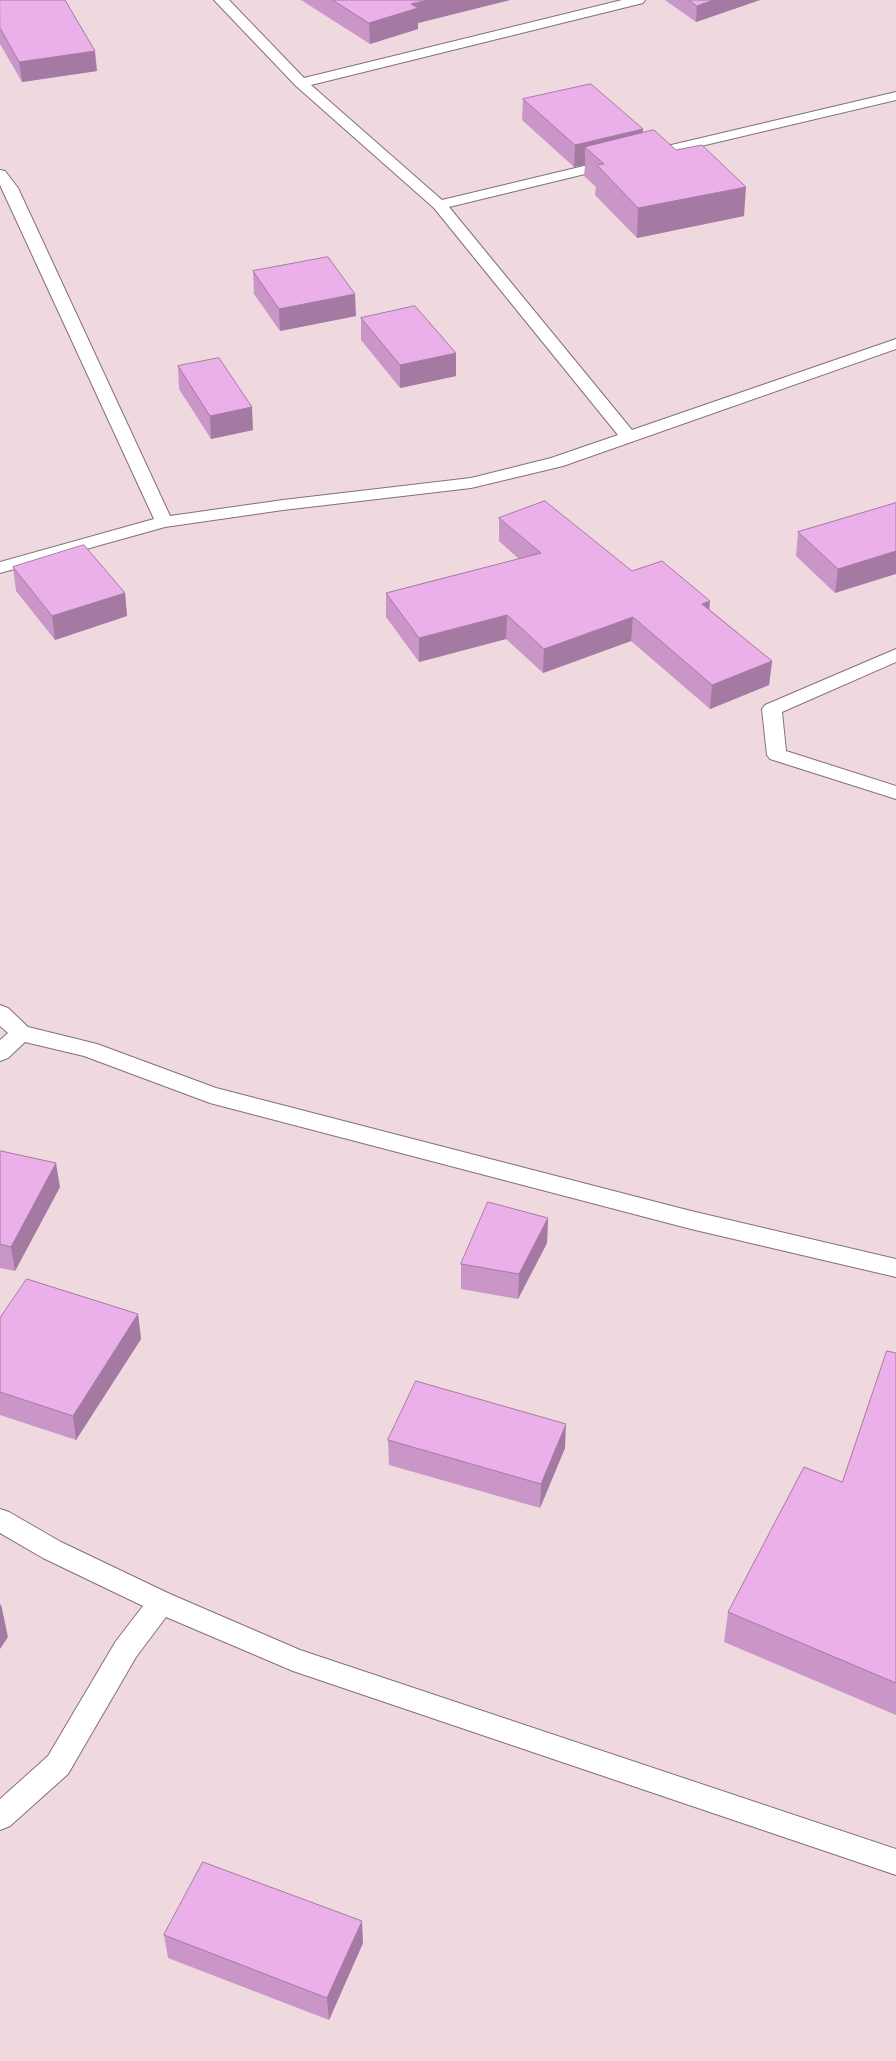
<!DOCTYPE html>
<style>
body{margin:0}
canvas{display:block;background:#f0d8df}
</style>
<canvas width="896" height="2061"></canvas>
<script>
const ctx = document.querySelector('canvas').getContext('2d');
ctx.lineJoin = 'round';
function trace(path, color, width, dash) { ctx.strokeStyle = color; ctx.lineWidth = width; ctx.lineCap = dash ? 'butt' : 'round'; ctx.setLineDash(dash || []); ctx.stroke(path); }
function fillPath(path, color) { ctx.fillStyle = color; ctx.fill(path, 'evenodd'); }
const minor = new Path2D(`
 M214 0H229L304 78 622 0H645L643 3 311 85 442 200 613 159 618 160 620 163 618 166 449 207 632 430 896 339V349L563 466 471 488 283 510 165 527 0 573V562L154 519 0 185V170L5 171 18 188 170 516 283 500 471 478 551 458 618 435 434 208 296 86Z
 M896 92V100L646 159 641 158 639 155 641 152 646 151Z
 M896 649V662L782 712 786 751 896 786V799L770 759 767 755 762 709 765 705Z
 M0 1005 8 1008 28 1027 97 1044 216 1088 691 1211 896 1259V1277L691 1229 210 1103 84 1056 25 1042 8 1058 0 1061V1040L8 1033 0 1026Z
 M0 1509 9 1512 61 1542 170 1594 300 1650 896 1849V1875L293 1671 166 1617 136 1657 68 1774 10 1826 0 1830V1799L48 1756 116 1641 143 1606 43 1558 0 1533Z`);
trace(minor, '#857076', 2);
fillPath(minor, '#fff');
fillPath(new Path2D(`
 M0 0 97 71 22 82 0 44Z
 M301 0H510L418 23V29L370 44Z
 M665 0H760L696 22Z
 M523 99 643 129V133L744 216 637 238 595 195 596 187 584 176 585 165 574 167 522 120Z
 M253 271 356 316 280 331 254 294Z
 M361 318 456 376 400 388 361 340Z
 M178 366 253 430 211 439 179 389Z
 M896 503 835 593 796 556 798 532Z
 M499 518 632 571 709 609 772 661 769 685 710 709 631 641 543 673 506 639 419 662 386 617V593L519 559 499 541Z
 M13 567 125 593 127 616 55 640 16 591Z
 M0 1153 60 1187 15 1271 0 1268Z
 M548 1218 547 1243 518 1299 461 1289V1264Z
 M138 1314 141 1339 76 1440 0 1415V1318Z
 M896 1353V1715L724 1642 728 1612 842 1482Z
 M388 1440 565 1448 540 1508 389 1465Z
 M164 1935 363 1943 329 2020 168 1958Z`), '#ca96c8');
fillPath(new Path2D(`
 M428 0H510L418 23V29L370 44 369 23 411 4Z
 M713 0H760L696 22 697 6Z
 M95 51 97 71 22 82 19 62Z
 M643 129 642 151 585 147V165L574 167 575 145Z
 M746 187 744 216 637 238 638 208Z
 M355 294 356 316 280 331 279 309Z
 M456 353V376L400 388V365Z
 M252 407 253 430 211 439 210 416Z
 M896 551V574L835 593 838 569Z
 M125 593 127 616 55 640 52 616Z
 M710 601 708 624 702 604Z
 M507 615 506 639 419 662V638Z
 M633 617 631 641 543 673 544 649Z
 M772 661 769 685 710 709 712 685Z
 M56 1163 60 1187 15 1271 11 1247Z
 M548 1218 547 1243 518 1299 519 1274Z
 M138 1314 141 1339 76 1440 73 1416Z
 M566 1424 565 1448 540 1508 541 1484Z
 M1 1604 8 1637 0 1649V1606Z
 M362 1921 363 1943 329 2020 327 1998Z`), '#a47aa3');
const building = new Path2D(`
 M0 0H65L95 51 19 62 0 28Z
 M333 0H428L411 4 418 8 369 23Z
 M689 0H713L697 6Z
 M591 84 643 129 575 145 523 99Z
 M654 130 676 150 702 145 746 187 638 208 597 165 604 164 585 147Z
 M328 257 355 294 279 309 253 271Z
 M415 306 456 353 400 365 361 318Z
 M219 358 252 407 210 416 178 366Z
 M545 501 632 571 662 561 710 601 702 604 772 661 712 685 633 617 544 649 507 615 419 638 386 593 541 553 499 518Z
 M896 503V551L838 569 798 532Z
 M84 545 125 593 52 616 13 567Z
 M1 1151 56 1163 11 1247 0 1244V1153Z
 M488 1202 548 1218 519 1274 461 1264Z
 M27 1279 138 1314 73 1416 0 1392V1318Z
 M887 1351 896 1353V1683L728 1612 804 1467 842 1482Z
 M416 1381 566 1424 541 1484 388 1440Z
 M203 1862 362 1921 327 1998 164 1935Z`);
fillPath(building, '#ebafe9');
trace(building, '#a47aa3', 1);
</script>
